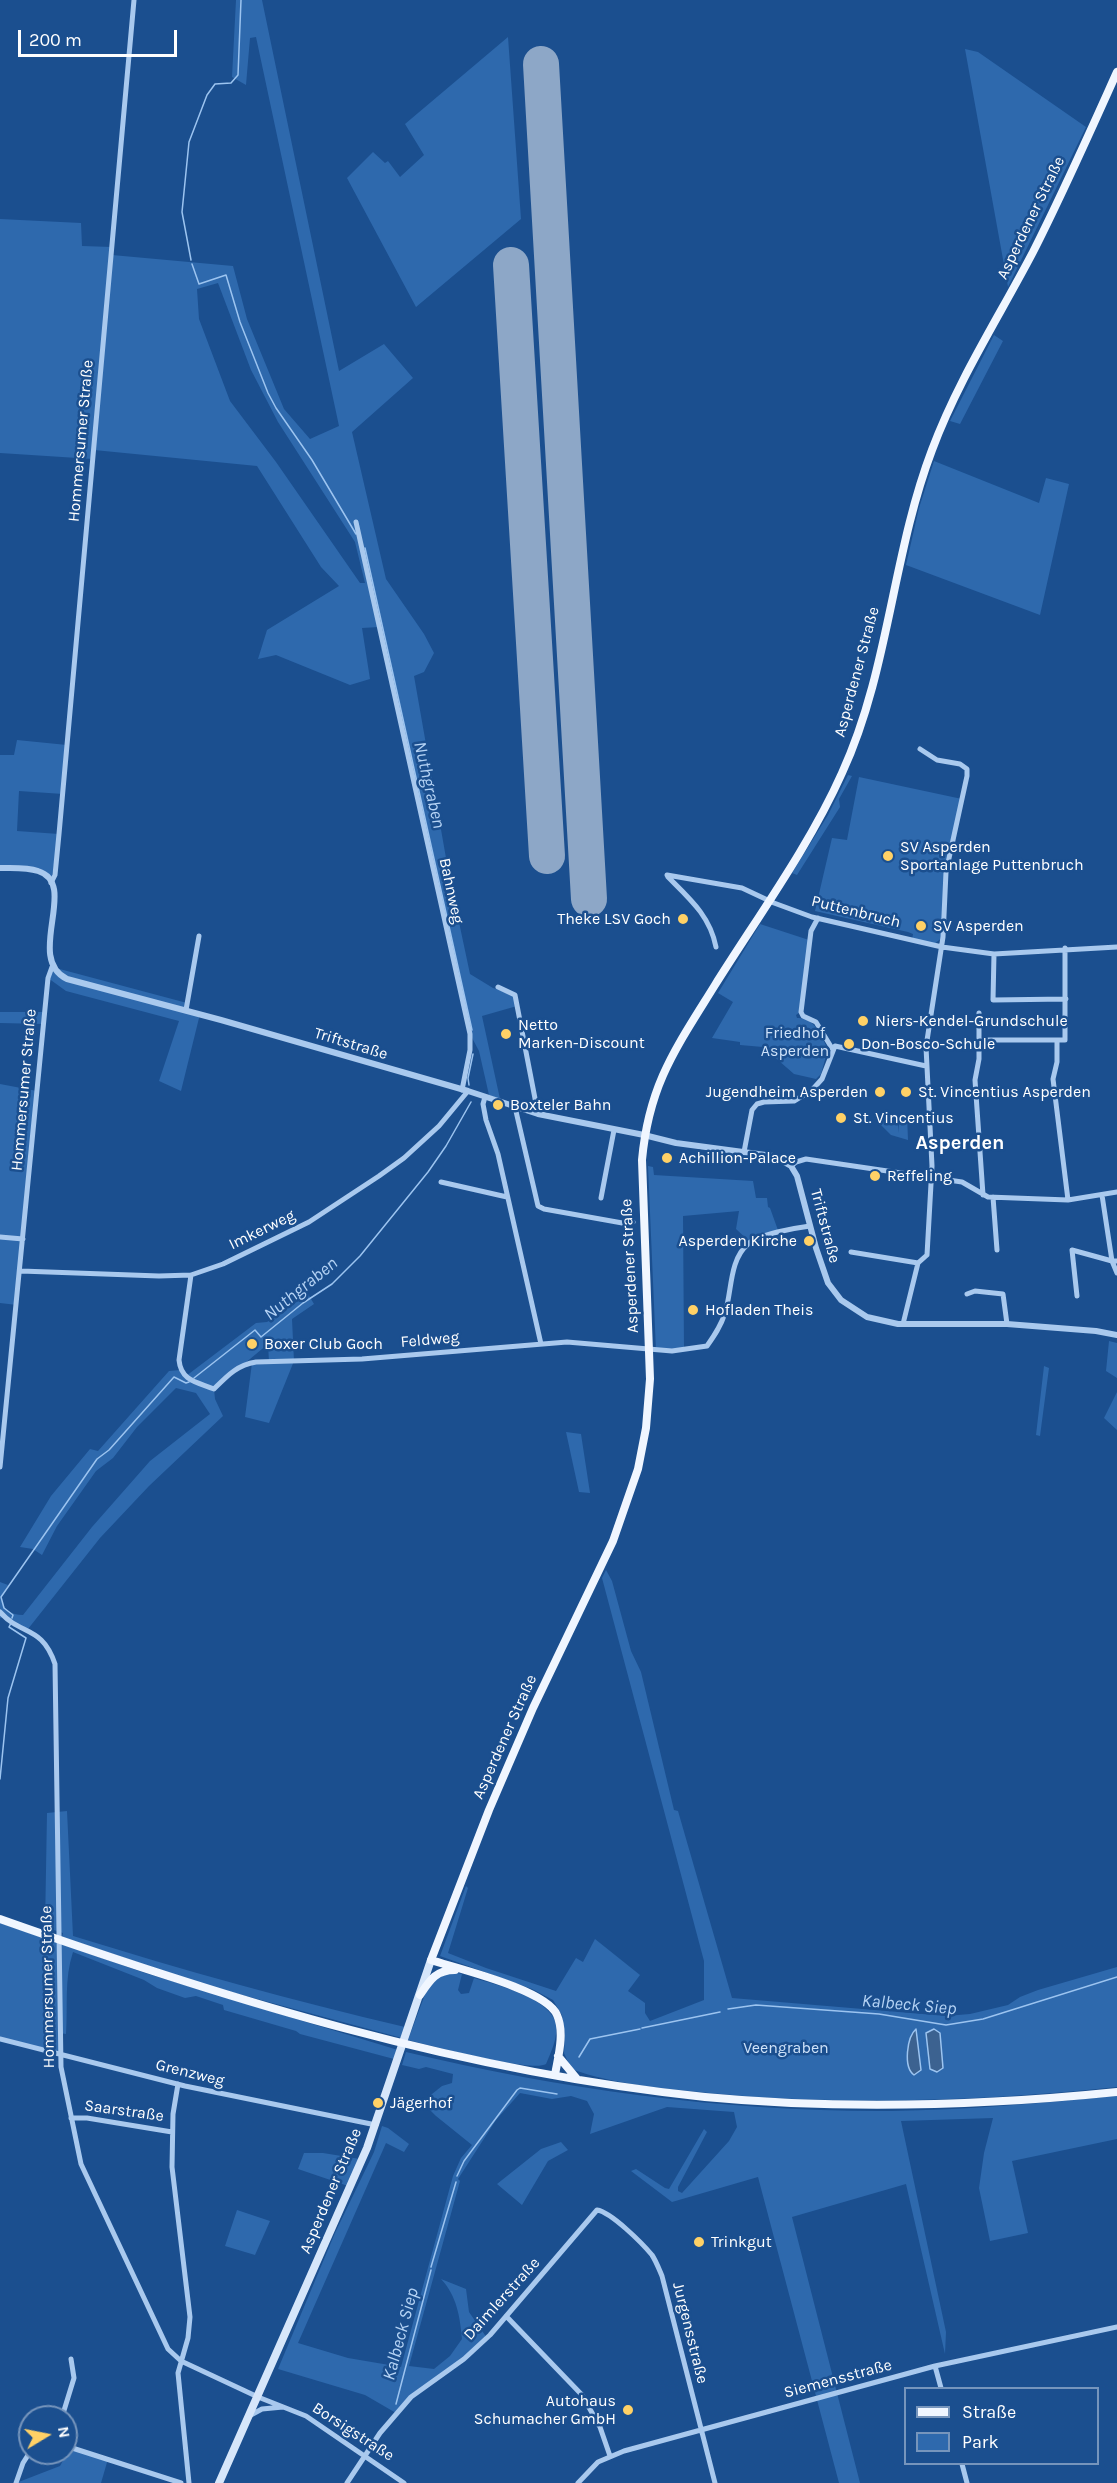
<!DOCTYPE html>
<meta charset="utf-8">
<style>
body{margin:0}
#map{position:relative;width:1117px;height:2483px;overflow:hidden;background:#1b4f8f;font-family:Karla,sans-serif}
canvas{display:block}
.legend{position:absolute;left:904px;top:2387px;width:195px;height:78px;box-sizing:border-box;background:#1b4f8f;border:2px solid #7695bc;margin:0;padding:8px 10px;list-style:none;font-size:18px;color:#fff}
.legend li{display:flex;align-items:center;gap:12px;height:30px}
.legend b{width:30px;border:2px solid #7695bc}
.north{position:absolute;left:18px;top:2405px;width:60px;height:60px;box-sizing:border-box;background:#1b4f8f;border:2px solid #7695bc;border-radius:50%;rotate:80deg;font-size:16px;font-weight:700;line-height:24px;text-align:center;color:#fff}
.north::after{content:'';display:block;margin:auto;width:21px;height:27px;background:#ffd166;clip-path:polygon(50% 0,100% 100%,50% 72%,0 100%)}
.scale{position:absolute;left:18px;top:30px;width:159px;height:27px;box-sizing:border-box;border:3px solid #fff;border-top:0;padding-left:8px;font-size:18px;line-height:21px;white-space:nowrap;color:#fff;-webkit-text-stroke:4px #1b4f8f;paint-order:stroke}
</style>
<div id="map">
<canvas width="1117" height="2483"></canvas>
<ul class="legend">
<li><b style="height:8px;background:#f0f6ff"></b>Straße</li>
<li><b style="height:16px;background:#2e69ad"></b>Park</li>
</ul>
<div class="north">N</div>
<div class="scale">200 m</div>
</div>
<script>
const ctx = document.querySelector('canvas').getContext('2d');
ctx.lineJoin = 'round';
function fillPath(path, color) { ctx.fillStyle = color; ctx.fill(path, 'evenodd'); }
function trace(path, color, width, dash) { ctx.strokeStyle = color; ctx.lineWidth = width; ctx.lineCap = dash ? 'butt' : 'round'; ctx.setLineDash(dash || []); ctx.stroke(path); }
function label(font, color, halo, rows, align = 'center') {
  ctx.font = font + ' Karla,sans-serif'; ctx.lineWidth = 5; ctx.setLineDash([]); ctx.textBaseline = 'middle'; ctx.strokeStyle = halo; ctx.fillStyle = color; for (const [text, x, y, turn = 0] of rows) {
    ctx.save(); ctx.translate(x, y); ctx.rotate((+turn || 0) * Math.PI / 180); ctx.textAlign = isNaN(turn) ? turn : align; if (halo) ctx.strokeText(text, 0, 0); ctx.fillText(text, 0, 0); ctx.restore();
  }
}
fillPath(new Path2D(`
 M236 0H262L339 371 384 344 413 378 352 432 386 579 424 634 434 653 424 672 414 676 449 875 470 974 493 988 515 995 517 1006 482 1016 500 1099 489 1095 479 1051 470 1034 379 627 362 628 370 679 350 685 276 655 258 659 267 630 339 586 321 567 257 466 94 450 93 459 0 453V219L81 223 82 246 112 247V255L233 266 247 319 284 409 310 439 339 426 256 37 250 38 246 85 232 77ZM218 283 251 370 278 422 355 542 365 583H360L276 462 230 401 199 319 197 289Z
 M508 37 521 219 416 307 347 178 373 152 385 163 388 161 400 177 424 155 405 124Z
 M965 49 978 52 1086 127 1008 287Z
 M994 335 1003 341 960 424 950 421Z
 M934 461 1039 503 1046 478 1069 484 1040 615 906 565 919 508Z
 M17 740 67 745 63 794 19 791 17 831 59 834 51 883 42 873 0 868V755H14Z
 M848 775 852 776 839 799 840 807 797 875 792 873 828 815Z
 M859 777 962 799 946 872 943 937 933 945 912 940 913 934 908 932 815 911 832 838 847 840Z
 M760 924 809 940 799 1013 796 1015 797 1018C815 1017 821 1036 828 1049L821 1074 816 1079 794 1074 763 1047 740 1045V1042L712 1038 733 1002 718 993Z
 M52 967 187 1003 186 1010 200 1014 181 1091 159 1081 179 1021 66 991 48 978Z
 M0 1012H45L44 1024 0 1023Z
 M0 1084 37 1091 17 1305 0 1303Z
 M886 1112 899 1115 897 1123 883 1120 898 1124V1133L900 1114 907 1115 908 1140 891 1135 877 1121 884 1118Z
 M648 1166 653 1167 654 1175 753 1181 756 1198H767L768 1207 770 1208 779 1233 750 1242 736 1229 739 1211 683 1216 684 1349 656 1351Z
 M308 1294 314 1304 292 1319 294 1361 269 1423 245 1417 252 1363 269 1362 268 1344 214 1389 215 1399 223 1416 149 1486 100 1538 28 1629 4 1617 0 1618V1582L8 1585 1 1597C3 1610 11 1615 23 1615L92 1527 150 1461 210 1414 196 1393 176 1388 137 1427 113 1458 96 1471 57 1526 42 1555 33 1549 20 1547 51 1496 90 1449 98 1451 169 1371 180 1370 186 1376 256 1323 267 1322Z
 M1109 1341 1117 1343V1378L1106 1371Z
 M1044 1366 1049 1368 1040 1436 1036 1435Z
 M1117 1392V1430L1104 1418Z
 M566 1432 581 1434 590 1493 579 1492Z
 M606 1570 612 1581 631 1651 641 1672 674 1810 678 1811 732 1998 946 2016 970 2014 1008 2005 1020 1997 1038 1990 1117 1967V2087C982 2101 845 2106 709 2093 662 2088 616 2085 571 2069L564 2053 565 2035 562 2015 553 2000 532 1989 440 1956 466 1886 468 1888 448 1953 486 1968 556 1991 576 1958 583 1962 595 1939 640 1975 628 1991 645 2003V2013L650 2021 704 2000V1961L602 1578Z
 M67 1811 73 1936C183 1970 293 2001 405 2027L402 2038 209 1986 62 1937 63 1933 45 1927 47 1813Z
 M0 1923 145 1973 398 2050 394 2059 300 2034 296 2031 224 2010 223 2005 196 1996 185 1998 157 1988 144 1980 73 1952C64 1979 68 2006 66 2034L60 2033V2054L0 2038Z
 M453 1972 462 1974 458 1990 461 1994 469 1993 474 1978C497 1985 550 1998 556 2024 558 2038 551 2052 546 2064 532 2073 429 2045 408 2040L427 1989 432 1980Z
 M406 2052C565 2090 727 2112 891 2111 966 2110 1042 2103 1117 2096V2139L1012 2161 1028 2233 990 2241 979 2188 984 2153 993 2118 901 2121 946 2332 945 2354 906 2184 792 2217 860 2483H839L758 2177 672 2202 631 2171 636 2169 665 2188 669 2189 704 2129 707 2132 678 2187V2191L682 2193 729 2141 737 2127 734 2112 667 2107 590 2134 594 2114 587 2101 571 2096 552 2099 520 2093 496 2120 458 2179 460 2181 409 2366 434 2369 450 2356 462 2339C460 2317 457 2296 441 2279L466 2289 469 2312 487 2338 429 2384 396 2413 365 2395 278 2369 335 2233 374 2152 382 2126 388 2128 409 2144 404 2152 386 2143 298 2343 348 2358 401 2367 453 2176 461 2158 472 2145 436 2116 422 2102 442 2086 452 2083 453 2074 426 2067 419 2069 402 2065Z
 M561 2142 568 2150 548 2161 522 2205 497 2184 541 2149Z
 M304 2153H323L360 2159 348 2186 298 2169Z
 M237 2210 270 2221 255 2255 225 2246Z
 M70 2448 108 2459 101 2483H16L60 2466Z`), '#2e69ad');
const water = new Path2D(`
 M916 2029 921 2070 914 2075C903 2067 907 2037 916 2029Z
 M934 2029 940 2033 943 2068 937 2072 930 2069 926 2033Z`);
fillPath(water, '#3c6290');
trace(water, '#9cc4f0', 1.5);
trace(new Path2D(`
 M191 260 182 212 189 142 207 95 215 84 231 83 238 75 241 0
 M192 264 199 284 226 275 240 322 268 393 276 408 312 460 356 534
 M365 548 472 1030
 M469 1085 468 1078 473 1054
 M194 1378 255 1330 261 1337 303 1303 332 1284 360 1256 428 1172 446 1146 471 1102
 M12 1618 13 1615 4 1608 1 1597 97 1459 109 1450 174 1377 186 1383 189 1382
 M0 1779 8 1698 26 1638 9 1627 11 1623
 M728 2009 756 2005 879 2014 946 2025 983 2019 1117 1977
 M642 2028 720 2012
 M579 2057 590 2039 640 2029
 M457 2176 464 2161 517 2090 520 2088 557 2094
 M431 2267 456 2182
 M396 2404 431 2270`), '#9cc4f0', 1.5);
trace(new Path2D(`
 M541 64 589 899
 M511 265 547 856`), '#8da7c7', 36);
trace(new Path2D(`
 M356 522 470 1034V1050L462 1090
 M667 875 742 888 774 903 812 917 942 947 994 954 1117 947
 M668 877C690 899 710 916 716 947
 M51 883 55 875 59 834 134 0
 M818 918 811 931 801 1012 803 1016 816 1022 833 1050
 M994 954 993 1000 1066 999
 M498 987 515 995 538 1114
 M186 1010 199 936
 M979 1013V1040H1065V948
 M979 1040V1059L975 1080 983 1195
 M1057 1040V1062L1053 1079 1068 1200
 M485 1097 483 1104 486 1120 498 1154 541 1344
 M515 1107 538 1206 544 1209 628 1224 633 1222
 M744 1152 752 1110 757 1104 764 1102 794 1101 812 1090 822 1079 835 1046 926 1066
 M791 1166 796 1162 806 1159 962 1182 988 1197 1068 1200 1117 1192
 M441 1182 507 1197
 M1102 1195 1112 1261 1117 1273
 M993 1197 997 1250
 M601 1198 614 1130
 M0 1237 23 1239
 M851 1252 918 1263
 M21 1271 159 1276 191 1275 223 1264 309 1222 379 1176 404 1158 439 1126 468 1091
 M191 1275 179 1360C181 1381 197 1382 214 1389 227 1376 237 1365 256 1362L362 1359 567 1342 672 1351 707 1346C714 1336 721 1326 725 1313 732 1292 729 1260 748 1244 759 1234 795 1228 810 1226
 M967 1294 975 1291 1003 1294 1007 1324
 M1077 1296 1072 1250 1112 1261H1117
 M903 1324 918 1263 927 1255 932 1166 926 1047 943 937 946 872 967 776V769L960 764 937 760 920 749
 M0 1467 48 978 52 967
 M0 1612C21 1636 42 1625 55 1664L61 2067 81 2164 168 2349 181 2361 258 2397 306 2416 404 2483
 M0 2039 185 2086 376 2125
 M178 2084 173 2114 172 2167 190 2317 188 2338 178 2373 189 2483
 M71 2118H87L172 2132
 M506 2316 582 2395 600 2427 610 2456
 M935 2366 941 2388
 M249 2416 262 2409 283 2407
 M62 2417 74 2378 71 2359
 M66 2446 181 2483
 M962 2464 967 2483
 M16 2483 23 2463 30 2452
 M347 2483 380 2433 411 2397 464 2359 490 2335 597 2210C611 2212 642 2243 652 2255 656 2261 659 2269 662 2276L715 2483
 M578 2483 598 2462 624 2451 935 2366 1117 2327`), '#a9c9ee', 5);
trace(new Path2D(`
 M0 868C12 868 27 867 38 871 80 884 24 958 67 979L221 1020 468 1091 538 1114 644 1135 676 1143 773 1156 791 1166 797 1176 816 1248 828 1283 841 1300 867 1317 898 1324H1007L1096 1331 1117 1335`), '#a9c9ee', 6);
trace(new Path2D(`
 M219 2483 367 2148 431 1960`), '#d6e6fa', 8);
trace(new Path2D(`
 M0 1919C229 2000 462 2072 705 2097 842 2110 980 2106 1117 2092
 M420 1995C430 1980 436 1970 455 1970
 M558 2056 577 2079
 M555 2075C558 2057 565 2033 557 2015 547 1990 459 1969 431 1960L489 1810 533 1708 613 1541 638 1469 646 1428 650 1379 642 1160C649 1084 676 1048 715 985 757 918 810 845 842 773 889 671 892 555 932 450 958 380 999 317 1033 252 1063 193 1090 132 1117 72`), '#f0f6ff', 8);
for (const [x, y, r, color] of [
 [888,856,6,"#ffd166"],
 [683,919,6,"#ffd166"],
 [921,926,6,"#ffd166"],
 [863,1021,6,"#ffd166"],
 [506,1034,6,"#ffd166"],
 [849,1044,6,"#ffd166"],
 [880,1092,6,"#ffd166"],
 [906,1092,6,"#ffd166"],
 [498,1105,6,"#ffd166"],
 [841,1118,6,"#ffd166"],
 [667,1158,6,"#ffd166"],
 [875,1176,6,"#ffd166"],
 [809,1241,6,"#ffd166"],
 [693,1310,6,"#ffd166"],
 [252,1344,6,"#ffd166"],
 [378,2103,6,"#ffd166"],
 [699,2242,6,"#ffd166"],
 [628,2410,6,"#ffd166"]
]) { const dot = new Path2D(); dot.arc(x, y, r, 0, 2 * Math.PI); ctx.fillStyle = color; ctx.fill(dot); trace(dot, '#1b4f8f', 2); }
label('16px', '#fff', '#1b4f8f', [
 ["Asperdener Straße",1031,218,-64],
 ["Hommersumer Straße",81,441,-85],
 ["Asperdener Straße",857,672,-75],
 ["Bahnweg",451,891,78],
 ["Puttenbruch",856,912,14],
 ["Triftstraße",351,1044,17],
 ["Hommersumer Straße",24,1090,-85],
 ["Triftstraße",825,1226,75],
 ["Imkerweg",262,1230,-26],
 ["Asperdener Straße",630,1266,-93],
 ["Feldweg",430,1340,-5],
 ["Asperdener Straße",505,1737,-66],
 ["Hommersumer Straße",48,1987,-91],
 ["Grenzweg",190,2073,14],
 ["Saarstraße",124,2111,8],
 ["Asperdener Straße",331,2191,-67],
 ["Daimlerstraße",502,2299,-48],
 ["Jurgensstraße",690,2333,76],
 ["Siemensstraße",838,2379,-15],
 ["Borsigstraße",353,2432,33]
]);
label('16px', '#fff', '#1b4f8f', [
 ["SV Asperden",900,847],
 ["Sportanlage Puttenbruch",900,865],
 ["Theke LSV Goch",671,919,"right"],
 ["SV Asperden",933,926],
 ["Niers-Kendel-Grundschule",875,1021],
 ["Netto",518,1025],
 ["Marken-Discount",518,1043],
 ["Don-Bosco-Schule",861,1044],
 ["Jugendheim Asperden",868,1092,"right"],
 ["St. Vincentius Asperden",918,1092],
 ["Boxteler Bahn",510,1105],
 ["St. Vincentius",853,1118],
 ["Achillion-Palace",679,1158],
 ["Reffeling",887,1176],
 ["Asperden Kirche",797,1241,"right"],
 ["Hofladen Theis",705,1310],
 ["Boxer Club Goch",264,1344],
 ["Jägerhof",390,2103],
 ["Trinkgut",711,2242],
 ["Autohaus",616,2401,"right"],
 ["Schumacher GmbH",616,2419,"right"]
], 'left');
label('16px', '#cfe3fa', '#1b4f8f', [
 ["Friedhof",795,1033],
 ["Asperden",795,1051],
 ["Veengraben",786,2048]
]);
label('italic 18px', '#b5d3f5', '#1b4f8f', [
 ["Nuthgraben",429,785,77],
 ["Nuthgraben",301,1289,-39],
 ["Kalbeck Siep",909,2005,5],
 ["Kalbeck Siep",401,2334,-75]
]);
label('bold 20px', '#fff', '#1b4f8f', [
 ["Asperden",960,1143]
]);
</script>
